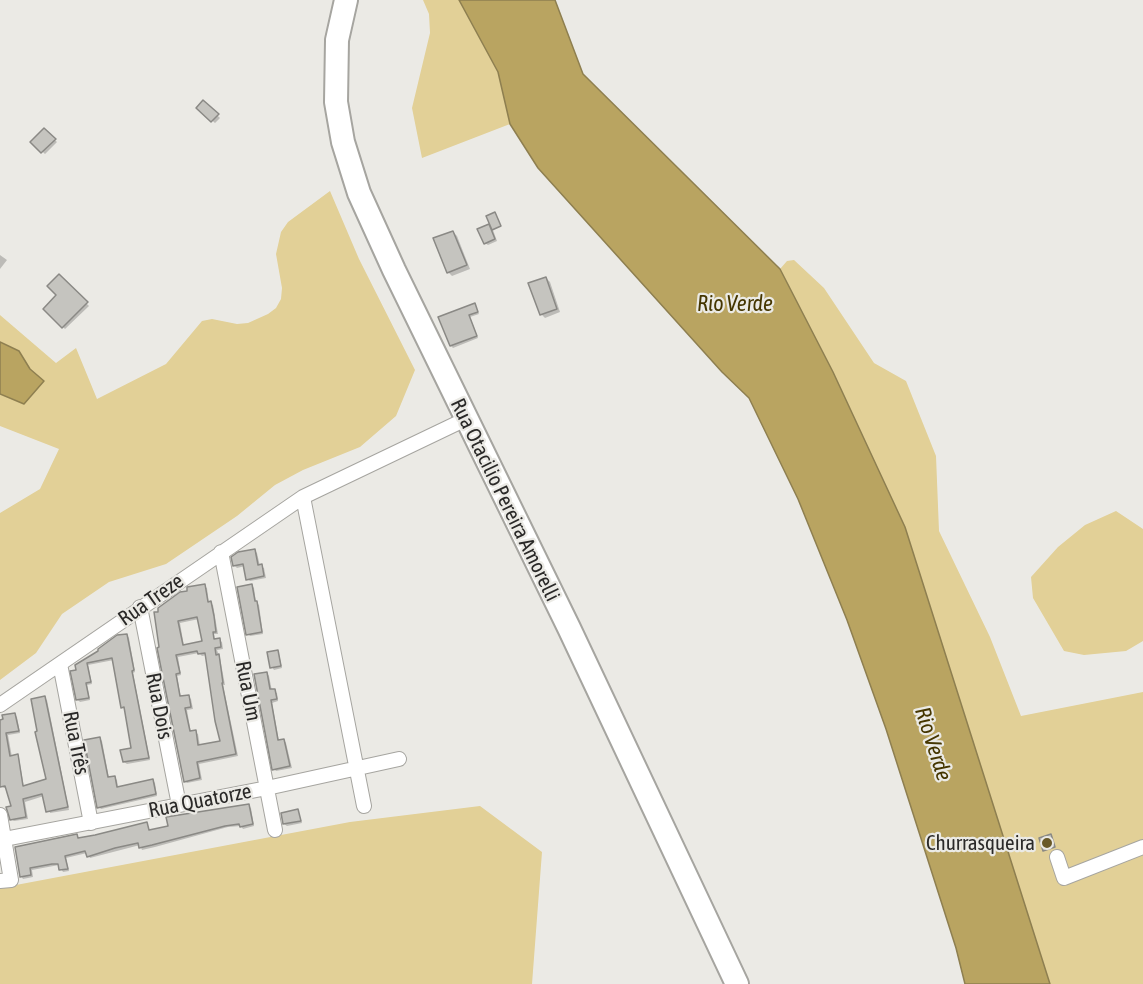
<!DOCTYPE html>
<meta charset="utf-8">
<style>
body{margin:0}
canvas{display:block;background:#ebeae5}
</style>
<canvas width="1143" height="984"></canvas>
<script>
const ctx = document.querySelector('canvas').getContext('2d');
ctx.lineJoin = 'round';
function fillPath(path, color) { ctx.fillStyle = color; ctx.fill(path, 'evenodd'); }
function trace(path, color, width, dash) { ctx.strokeStyle = color; ctx.lineWidth = width; ctx.lineCap = dash ? 'butt' : 'round'; ctx.setLineDash(dash || []); ctx.stroke(path); }
function label(font, color, halo, rows, align = 'center') {
  ctx.font = font + ' "Asap Condensed",sans-serif'; ctx.lineWidth = 4.5; ctx.setLineDash([]); ctx.textBaseline = 'middle'; ctx.strokeStyle = halo; ctx.fillStyle = color; for (const [text, x, y, turn = 0] of rows) {
    ctx.save(); ctx.translate(x, y); ctx.rotate((+turn || 0) * Math.PI / 180); ctx.textAlign = isNaN(turn) ? turn : align; if (halo) ctx.strokeText(text, 0, 0); ctx.fillText(text, 0, 0); ctx.restore();
  }
}
fillPath(new Path2D(`
 M423 0H459L498 72 510 124 422 158 412 108 430 33 429 14Z
 M330 191 359 259 415 370 396 416 360 447 303 470 275 485 237 516 166 564 109 582 62 614 36 653 0 680V513L40 489 59 449 0 426V315L56 363 76 348 97 399 166 364 202 321 212 319 237 324 248 323 268 314 276 308 281 299 282 288 276 254 281 232 288 222Z
 M794 260 824 288 874 363 906 381 936 456 939 531 990 637 1021 716 1143 692V984H1050L905 527 833 372 780 269 787 261Z
 M1116 511 1143 529V641L1126 651 1084 655 1064 651 1033 598 1031 577 1058 547 1085 525Z
 M480 806 542 852 532 984H0V888L350 822Z`), '#e2d097');
const water = new Path2D(`
 M459 0H555L583 74 780 269 833 372 905 527 1050 984H965L956 948 886 729 847 620 798 499 749 398 722 372 538 168 510 124 498 72Z
 M0 342 19 351 30 369 44 381 24 404 0 394Z`);
fillPath(water, '#b9a461');
trace(water, '#8e7f50', 1.5);
fillPath(new Path2D(`
 M203 102 220 118 215 123 198 108Z
 M44 130 57 142 45 154 32 142Z
 M489 226 493 230 497 241 488 245 485 243Z
 M453 232 457 236 470 269 452 276 448 272Z
 M0 255 7 260 0 269Z
 M59 276 89 306 65 329 45 309 59 295Z
 M546 278 550 282 560 312 545 318 541 314Z
 M474 305 479 314 470 317 478 338 453 348 451 346Z
 M255 551 257 553 260 566 264 568 266 578 250 581 247 579 245 566 237 568 234 565Z
 M204 586 207 588 209 603 213 605 218 634H214L215 641 219 640 222 642 223 649 217 650 220 658 225 685H223L238 756 199 764 202 780 187 783 185 781 156 614ZM199 619 204 643 184 646 180 623ZM199 653 202 656 207 655 222 742 200 746 198 734 195 732 191 733 187 710 193 709 191 699 188 696 181 698 177 676 181 675 178 657Z
 M252 586 254 588 256 602 259 605 263 634 250 636 248 634Z
 M127 635 129 638 135 672 133 673 150 760 127 764 124 762 133 749 114 660 88 665 92 684 87 685 90 700 80 702 78 700 77 665Z
 M277 652 279 654 282 668 274 670 272 667Z
 M267 673 269 676 272 691 277 693 278 701 272 703 279 741 284 740 286 743 292 768 276 771 274 769Z
 M44 698 47 700 69 810 50 813 44 796 25 802 28 819 14 821 11 819 13 808 7 788H4L1 786 0 779V721L15 715 17 717 20 733 8 735 12 757 17 756 19 758 24 787 48 781Z
 M99 738 102 741 109 778 114 777 117 780 118 788 153 781 155 783 157 796 101 809 99 807Z
 M248 806 251 808 254 826 243 829 241 826 228 827 155 847 142 850 140 845 90 858 87 853 66 858 69 871 63 872 59 865 32 870 33 877 23 879 21 876 16 848 76 836 80 839 147 824 150 831Z
 M298 811 302 823 287 826 284 824Z`), '#0003');
const building = new Path2D(`
 M203 100 219 114 211 122 196 108Z
 M44 128 56 139 41 153 30 142Z
 M495 212 501 226 492 230 486 216Z
 M489 224 495 239 484 244 477 229Z
 M453 231 467 265 447 273 433 238Z
 M59 274 88 302 62 328 43 309 56 295 47 286Z
 M546 277 557 309 540 315 528 283Z
 M475 303 478 312 469 315 477 336 450 346 438 317Z
 M255 549 258 565 262 564 264 576 246 580 243 564 233 566 231 557 238 552Z
 M205 584 208 602 211 601 214 616 216 632H213L214 639 220 638 221 647 215 648 216 655 219 654 223 683H222L236 754 197 762 200 778 184 782 157 648 159 647 154 612H158V608L180 592 187 591V587ZM197 617 202 641 183 645 178 621ZM197 651 198 654 205 653 215 721 220 741 198 745 196 730 190 731 185 708 191 707 189 695 180 696 176 674 180 673 176 655Z
 M252 584 255 601H257L262 632 246 635 237 587Z
 M127 634 134 670 132 671 149 758 123 762 120 750 131 748 124 707 121 708 112 658 87 663 91 682 86 683 89 698 76 700 70 671 76 670 75 665 98 651V649L117 635Z
 M278 650 281 666 270 668 267 652Z
 M267 672 270 689H275L277 699 271 700 278 740 284 739 290 766 272 770 254 674Z
 M45 696 68 807 46 812 42 794 23 799 26 817 10 820 6 807 11 806 5 786 0 787V720L3 719 2 715 15 713 19 731 6 733 10 756 18 754 23 786 46 779 35 732 37 731 31 699Z
 M100 737 108 777 115 776 117 787 153 779 156 794 97 808 84 740Z
 M249 804 253 824 240 827 239 824 225 826 152 845 139 848 138 843 115 848 87 857 85 851 65 856 68 869 59 870 58 864H52L30 868 31 875 20 877 15 847 77 834 78 838 95 835 147 822 149 830 168 826 166 817Z
 M298 809 301 821 283 824 281 813Z
 M1051 834 1055 847 1043 851 1039 838Z`);
fillPath(building, '#c5c4bf');
trace(building, '#8a8985', 1.5);
const street = new Path2D(`
 M303 497 364 806
 M221 552 275 830
 M140 607 179 805
 M60 664 91 823
 M0 705 303 497 466 419
 M0 815 11 880 0 881
 M0 840 267 788 399 759
 M1057 857 1064 878 1143 847`);
const primary = new Path2D(`
 M346 0 337 40 336 102 343 142 359 193 394 270 569 628 737 984`);
trace(street, '#a6a5a0', 16);
trace(primary, '#a6a5a0', 26);
trace(street, '#fff', 14);
trace(primary, '#fff', 22);
for (const [x, y, r, color] of [
 [1047,843,6,"#695927"]
]) { const dot = new Path2D(); dot.arc(x, y, r, 0, 2 * Math.PI); ctx.fillStyle = color; ctx.fill(dot); trace(dot, '#ebeae5', 2); }
label('21px', '#2a2928', '#ebeae5', [
 ["Rua Otacilio Pereira Amorelli",505,500,64],
 ["Rua Treze",151,600,-35],
 ["Rua Um",248,691,79],
 ["Rua Dois",159,706,79],
 ["Rua Três",76,743,79],
 ["Rua Quatorze",200,801,-11]
]);
label('21px', '#2a2928', '#ebeae5', [
 ["Churrasqueira",1035,843]
], 'right');
label('italic 22px', '#453600', '#ebeae5', [
 ["Rio Verde",735,304],
 ["Rio Verde",933,744,72]
]);
</script>
